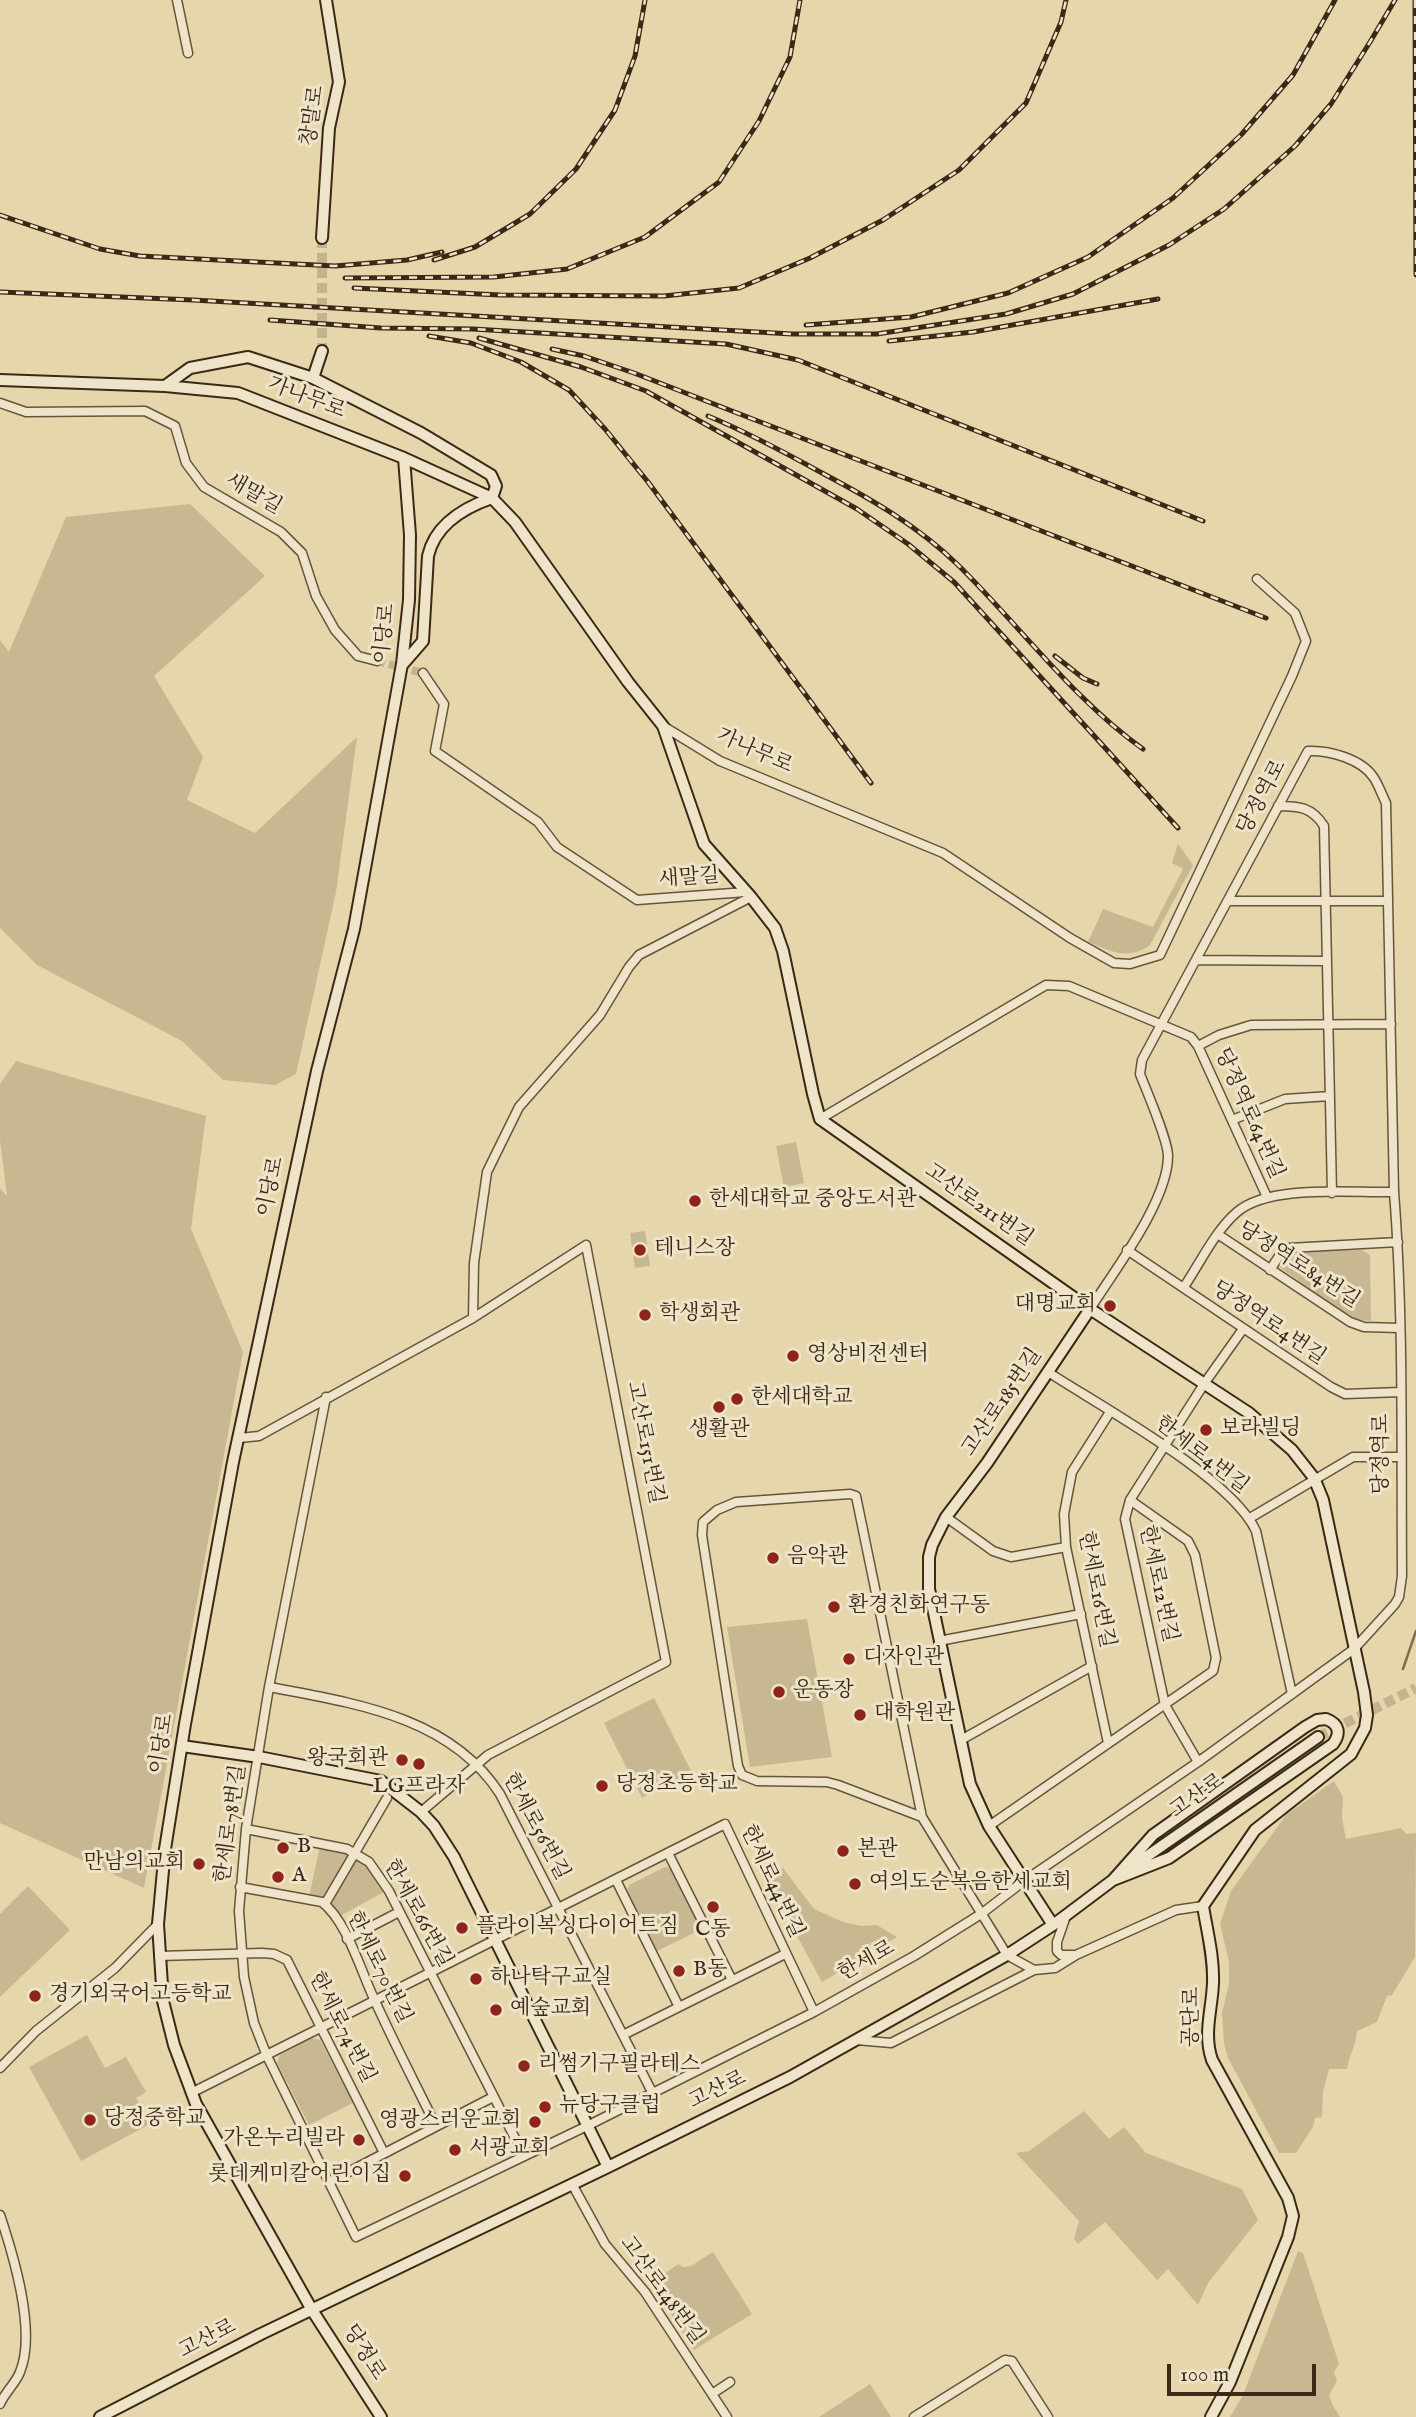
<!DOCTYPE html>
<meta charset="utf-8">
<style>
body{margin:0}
#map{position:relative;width:1416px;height:2417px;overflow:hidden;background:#e5d6ac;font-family:"IM FELL English",serif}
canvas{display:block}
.scale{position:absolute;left:1167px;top:2364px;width:149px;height:32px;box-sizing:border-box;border:4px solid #3b2815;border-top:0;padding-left:9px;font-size:21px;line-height:24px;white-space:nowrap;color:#3b2815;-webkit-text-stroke:5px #eee4c9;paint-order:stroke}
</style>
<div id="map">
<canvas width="1416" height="2417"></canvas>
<div class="scale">100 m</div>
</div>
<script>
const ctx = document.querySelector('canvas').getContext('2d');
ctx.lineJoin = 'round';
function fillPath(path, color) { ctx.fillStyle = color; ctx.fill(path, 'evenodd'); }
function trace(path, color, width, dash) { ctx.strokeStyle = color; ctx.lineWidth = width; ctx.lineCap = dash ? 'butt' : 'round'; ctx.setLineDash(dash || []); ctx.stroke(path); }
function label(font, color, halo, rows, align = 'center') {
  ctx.font = font + ' "IM FELL English","Noto Serif KR",serif'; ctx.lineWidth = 6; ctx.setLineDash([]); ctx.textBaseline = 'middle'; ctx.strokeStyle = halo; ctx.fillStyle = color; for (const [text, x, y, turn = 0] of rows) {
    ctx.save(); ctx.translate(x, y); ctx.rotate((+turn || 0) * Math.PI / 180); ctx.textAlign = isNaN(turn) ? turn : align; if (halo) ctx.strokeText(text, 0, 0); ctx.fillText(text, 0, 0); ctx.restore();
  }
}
fillPath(new Path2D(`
 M190 504 265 576 154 676 203 757 187 800 255 833 357 737 336 892 296 1074 275 1085 223 1080 182 1041 37 965 0 928V640L9 652 66 517Z
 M1178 844 1193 865 1150 945C1128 961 1110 951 1088 942L1103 909 1153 927 1183 869 1172 863Z
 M16 1061 206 1116 191 1229 243 1352 144 1888 0 1823V1188L7 1196 0 1140V1084Z
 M796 1142 804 1183 784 1187 776 1146Z
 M645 1231 650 1266 635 1268 630 1233Z
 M1362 1250 1370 1255 1371 1321 1351 1319 1278 1266C1293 1244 1337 1250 1362 1250Z
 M807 1619 832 1757 750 1767 727 1627Z
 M654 1698 692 1773 642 1798 604 1723Z
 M1334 1781 1343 1797 1342 1818 1346 1839 1401 1828 1406 1834 1416 1833 1415 1957 1392 1995 1387 1996 1377 2022 1357 2031C1356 2045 1349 2056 1347 2069H1329L1323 2092 1322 2117 1315 2118 1313 2127 1296 2153H1279L1228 2058 1224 2043 1222 2013 1229 1984V1962L1220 1924 1231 1891 1286 1815Z
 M320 1846C357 1854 366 1858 384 1892L340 1916 327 1901 309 1897Z
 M665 1867 671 1868 702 1929 657 1951 627 1891 629 1885Z
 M783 1868 814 1909 843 1922 861 1926 877 1925 897 1937 822 1982 765 1877Z
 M28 1886 70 1930 0 1997V1914Z
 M87 2035 105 2068 126 2057 146 2092 136 2098 150 2124 81 2161 29 2067Z
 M312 2038 320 2040 353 2103 309 2125 277 2063 280 2055Z
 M1084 2111 1109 2139 1124 2127 1146 2153 1242 2189 1258 2220 1208 2283 1198 2305 1168 2269 1157 2280 1105 2222 1078 2244 1074 2239 1079 2221 1016 2153 1029 2151Z
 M1298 2251 1303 2253 1339 2364 1334 2372 1337 2381 1329 2395 1332 2404 1340 2417H1230L1243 2395Z
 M713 2252 752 2314 694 2350 654 2287 653 2282 678 2264 683 2267 691 2266Z
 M870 2384 891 2417H819Z`), '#c8b892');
trace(new Path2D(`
 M1403 1669 1416 1631`), '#7e6d51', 2.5);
trace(new Path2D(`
 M377 661 423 673`), '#c3b38e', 8, [8, 4]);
trace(new Path2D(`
 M322 238V351
 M1318 1737 1416 1688`), '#c3b38e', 10, [10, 5]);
const street = new Path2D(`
 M177 0 188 53
 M0 403 26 412 145 411 175 426 186 463 204 487 281 532 302 553 316 596 335 630 358 656 377 661
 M423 673 444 704 435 751 538 822 557 847 637 900 746 892
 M663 726 720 761 943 853 1070 938 1114 963 1130 964 1160 955 1292 676 1306 641 1295 613 1257 579
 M1278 806C1299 806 1312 807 1324 826L1332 1193
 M1228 901H1388
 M1196 960 1327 961
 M1198 1046 1219 1035 1251 1025 1391 1024
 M820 1119 1046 985 1069 986 1191 1037 1198 1046 1267 1197
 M1232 1120 1285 1099 1330 1096
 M1219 1235 1350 1322 1364 1327 1400 1328
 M1127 1250 1331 1387 1345 1394 1401 1392
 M1270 1270 1281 1253 1289 1248 1398 1242
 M1184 1287C1200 1263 1215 1231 1237 1212 1269 1184 1352 1193 1394 1192
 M473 1318 474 1263 487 1172 519 1107 600 1015 629 967 639 955 751 897
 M1048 1372C1100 1406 1231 1477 1256 1531L1292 1694
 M326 1397 269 1687 246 1829 239 1911 244 1977 254 2023 267 2056 356 2237 587 2126 814 2012 914 1956 981 1914 1024 1881 1198 1762 1354 1649 1395 1604 1399 1597 1402 1576C1401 1448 1404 1319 1394 1192L1386 803C1382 795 1379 786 1374 778 1362 759 1329 750 1308 751L1142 1060 1140 1074C1147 1092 1168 1140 1168 1156 1168 1201 1114 1271 1090 1309
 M239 1438 259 1436 473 1318 586 1245 666 1662 488 1755 421 1812
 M946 1517 993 1551 1011 1557 1066 1547
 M1250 1518 1353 1457H1401
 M939 1641 1081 1614
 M269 1687C353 1703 450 1716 500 1794L652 2092
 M961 1740 1092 1666
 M1108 1743 1066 1547 1064 1514 1072 1472 1110 1412
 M1198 1762 1165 1705 1125 1519 1130 1500 1204 1384 1243 1329
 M922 1817 838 1785 827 1782 757 1781 742 1775 738 1766 702 1535 703 1522 717 1510 736 1502 850 1494 856 1496 922 1817 1007 1955 1034 1970
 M989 1826 1213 1671 1216 1658 1195 1555 1188 1541 1130 1500
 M246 1829 347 1849 369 1862 389 1891 524 2156
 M668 1853 732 1980
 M616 1880 679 2007
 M240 1887 322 1902C347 1921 361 1972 375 2001 394 2043 416 2085 436 2126
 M325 1904 387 1798
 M1066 1916 1057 1942V1951L1061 1955H1073
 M347 1939 399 1912
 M159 1956 262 1953 274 1954 287 1960 384 2153
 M623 2035 785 1954
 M856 2040 891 2043 1034 1970 1055 1968 1076 1955 1176 1910 1203 1906
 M0 2068 36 2031 115 1968 158 1924
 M191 2093 725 1824 814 2012
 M329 2182 493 2097
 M572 2184 605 2244 645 2292 727 2417
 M0 2215C13 2254 37 2331 20 2372 16 2383 5 2392 0 2404
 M712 2394 730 2382
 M914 2417 1005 2360 1012 2361 1048 2417`);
const secondary = new Path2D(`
 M322 238 329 128 339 82 326 0
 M313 378 322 351
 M0 380 165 386 238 393 404 458 492 498 515 522 628 682 663 726 704 844 751 897 775 928 783 951 813 1094 820 1119 1090 1309 1249 1413 1292 1450 1314 1478 1323 1500 1364 1692 1367 1715 1365 1728 1351 1754 1255 1830 1203 1906C1207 1931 1214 1957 1213 1983 1212 2010 1203 2033 1212 2060L1288 2198 1293 2216 1288 2237 1230 2382 1211 2417
 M165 386 190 368 248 357 313 378 421 433 491 475 496 486 492 498C463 508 435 525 428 556L423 641 403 664
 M1326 1719C1339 1724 1341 1733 1333 1744L1169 1858 1113 1880 1153 1835 1305 1727 1317 1720Z
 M182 1746 259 1757 381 1781 421 1812 434 1826 454 1857 608 2167
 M1053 1925 989 1826 970 1784 929 1589V1557L932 1545 946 1517 987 1463 1090 1309
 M100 2417 261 2334 608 2167 790 2077 1007 1955 1053 1925 1113 1880 1318 1737
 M381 2417 312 2310 196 2104 174 2045 163 2001 158 1924 165 1849 185 1724 233 1462 317 1071 354 929 402 664 409 600 410 535 404 458`);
trace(street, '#66543b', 11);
trace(secondary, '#3b2815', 14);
trace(street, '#eee4c9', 8);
trace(secondary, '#eee4c9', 10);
const rail = new Path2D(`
 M1415 0 1416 275
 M0 215 100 249 140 256 335 266 407 260 442 252
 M434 260 475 247 530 214 576 169 615 110 635 56 645 0
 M345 278 494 277 567 269 645 237 719 182 759 121 790 57 800 0
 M354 288 500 295 664 296 739 288 810 258 883 220 959 170 1026 103 1061 22 1066 0
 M0 292 193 300 792 334H877L1006 314 1073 294 1169 245 1224 209 1295 146 1331 104 1370 42 1395 0
 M270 320 381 328 473 329 726 344 798 360 1203 521
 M806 325 911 317 1008 293 1088 257 1173 198 1241 135 1293 75 1335 0
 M429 336 471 343 521 362 569 390 605 429 648 482 871 783
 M479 338 581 367 646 391 857 509 908 544 954 582 1178 828
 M889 341 973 332 1158 299
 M552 349 584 356 634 373 1266 618
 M708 416C747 432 784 452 822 473 871 499 918 526 958 565 1018 624 1075 701 1143 749
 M1055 656 1083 678 1097 684`);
trace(rail, '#3b2815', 5);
trace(rail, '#eee4c9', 2.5, [8]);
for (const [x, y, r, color] of [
 [695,1201,7,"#8f2418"],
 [640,1250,7,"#8f2418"],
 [1110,1306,7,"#8f2418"],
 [645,1315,7,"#8f2418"],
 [793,1356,7,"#8f2418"],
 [737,1399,7,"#8f2418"],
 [719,1407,7,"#8f2418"],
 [1206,1430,7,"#8f2418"],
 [773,1558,7,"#8f2418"],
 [834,1607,7,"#8f2418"],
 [849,1659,7,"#8f2418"],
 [779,1692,7,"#8f2418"],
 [860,1715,7,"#8f2418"],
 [402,1760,7,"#8f2418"],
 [419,1764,7,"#8f2418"],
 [602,1786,7,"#8f2418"],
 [283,1848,7,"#8f2418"],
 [843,1851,7,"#8f2418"],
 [199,1864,7,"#8f2418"],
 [278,1877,7,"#8f2418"],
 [855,1884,7,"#8f2418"],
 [713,1907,7,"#8f2418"],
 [462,1928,7,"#8f2418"],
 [679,1971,7,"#8f2418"],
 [476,1979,7,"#8f2418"],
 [35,1996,7,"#8f2418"],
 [496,2010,7,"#8f2418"],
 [524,2066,7,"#8f2418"],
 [545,2107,7,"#8f2418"],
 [90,2120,7,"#8f2418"],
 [535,2122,7,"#8f2418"],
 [359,2140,7,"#8f2418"],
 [455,2150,7,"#8f2418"],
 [405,2176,7,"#8f2418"]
]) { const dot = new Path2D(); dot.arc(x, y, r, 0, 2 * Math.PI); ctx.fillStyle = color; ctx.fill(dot); trace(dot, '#eee4c9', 2.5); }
label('21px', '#3b2815', '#eee4c9', [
 ["창말로",314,116,-82],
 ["가나무로",306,399,21],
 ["새말길",253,495,30],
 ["이당로",386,634,-84],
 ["가나무로",754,752,24],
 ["당정역로",1263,798,-62],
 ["새말길",689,879,-4],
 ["당정역로64번길",1248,1114,66],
 ["이당로",272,1187,-78],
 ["고산로211번길",978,1206,35],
 ["당정역로84번길",1298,1266,33],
 ["당정역로4번길",1268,1324,34],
 ["고산로185번길",1003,1403,-56],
 ["고산로151번길",644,1443,79],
 ["당정역로",1383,1454,-90],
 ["한세로4번길",1201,1456,38],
 ["한세로12번길",1157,1584,78],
 ["한세로16번길",1095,1590,79],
 ["이당로",163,1744,-81],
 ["고산로",1198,1797,-35],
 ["한세로78번길",232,1824,-82],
 ["한세로56번길",535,1827,62],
 ["한세로44번길",771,1882,65],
 ["한세로66번길",417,1914,61],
 ["한세로",867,1962,-29],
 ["한세로70번길",378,1968,64],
 ["공단로",1193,2017,-89],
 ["한세로74번길",341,2028,63],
 ["고산로",718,2091,-26],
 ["고산로148번길",661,2291,54],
 ["고산로",208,2340,-27],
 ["당정로",363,2353,58]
]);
label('21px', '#3b2815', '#eee4c9', [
 ["한세대학교 중앙도서관",709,1201],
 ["테니스장",654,1250],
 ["대명교회",1096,1306,"right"],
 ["학생회관",659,1315],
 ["영상비전센터",807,1356],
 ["한세대학교",751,1399],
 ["보라빌딩",1220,1430],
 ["생활관",719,1431,"center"],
 ["음악관",787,1558],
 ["환경친화연구동",848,1607],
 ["디자인관",863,1659],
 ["운동장",793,1692],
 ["대학원관",874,1715],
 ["왕국회관",388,1760,"right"],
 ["당정초등학교",616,1786],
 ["LG프라자",419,1788,"center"],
 ["B",297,1848],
 ["본관",857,1851],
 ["만남의교회",185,1864,"right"],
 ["A",292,1877],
 ["여의도순복음한세교회",869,1884],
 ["플라이복싱다이어트짐",476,1928],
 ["C동",713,1931,"center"],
 ["B동",693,1971],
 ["하나탁구교실",490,1979],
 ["경기외국어고등학교",49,1996],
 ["예숲교회",510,2010],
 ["리썸기구필라테스",538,2066],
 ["뉴당구클럽",559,2107],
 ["당정중학교",104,2120],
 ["영광스러운교회",521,2122,"right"],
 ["가온누리빌라",345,2140,"right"],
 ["서광교회",469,2150],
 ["롯데케미칼어린이집",391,2176,"right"]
], 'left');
</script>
